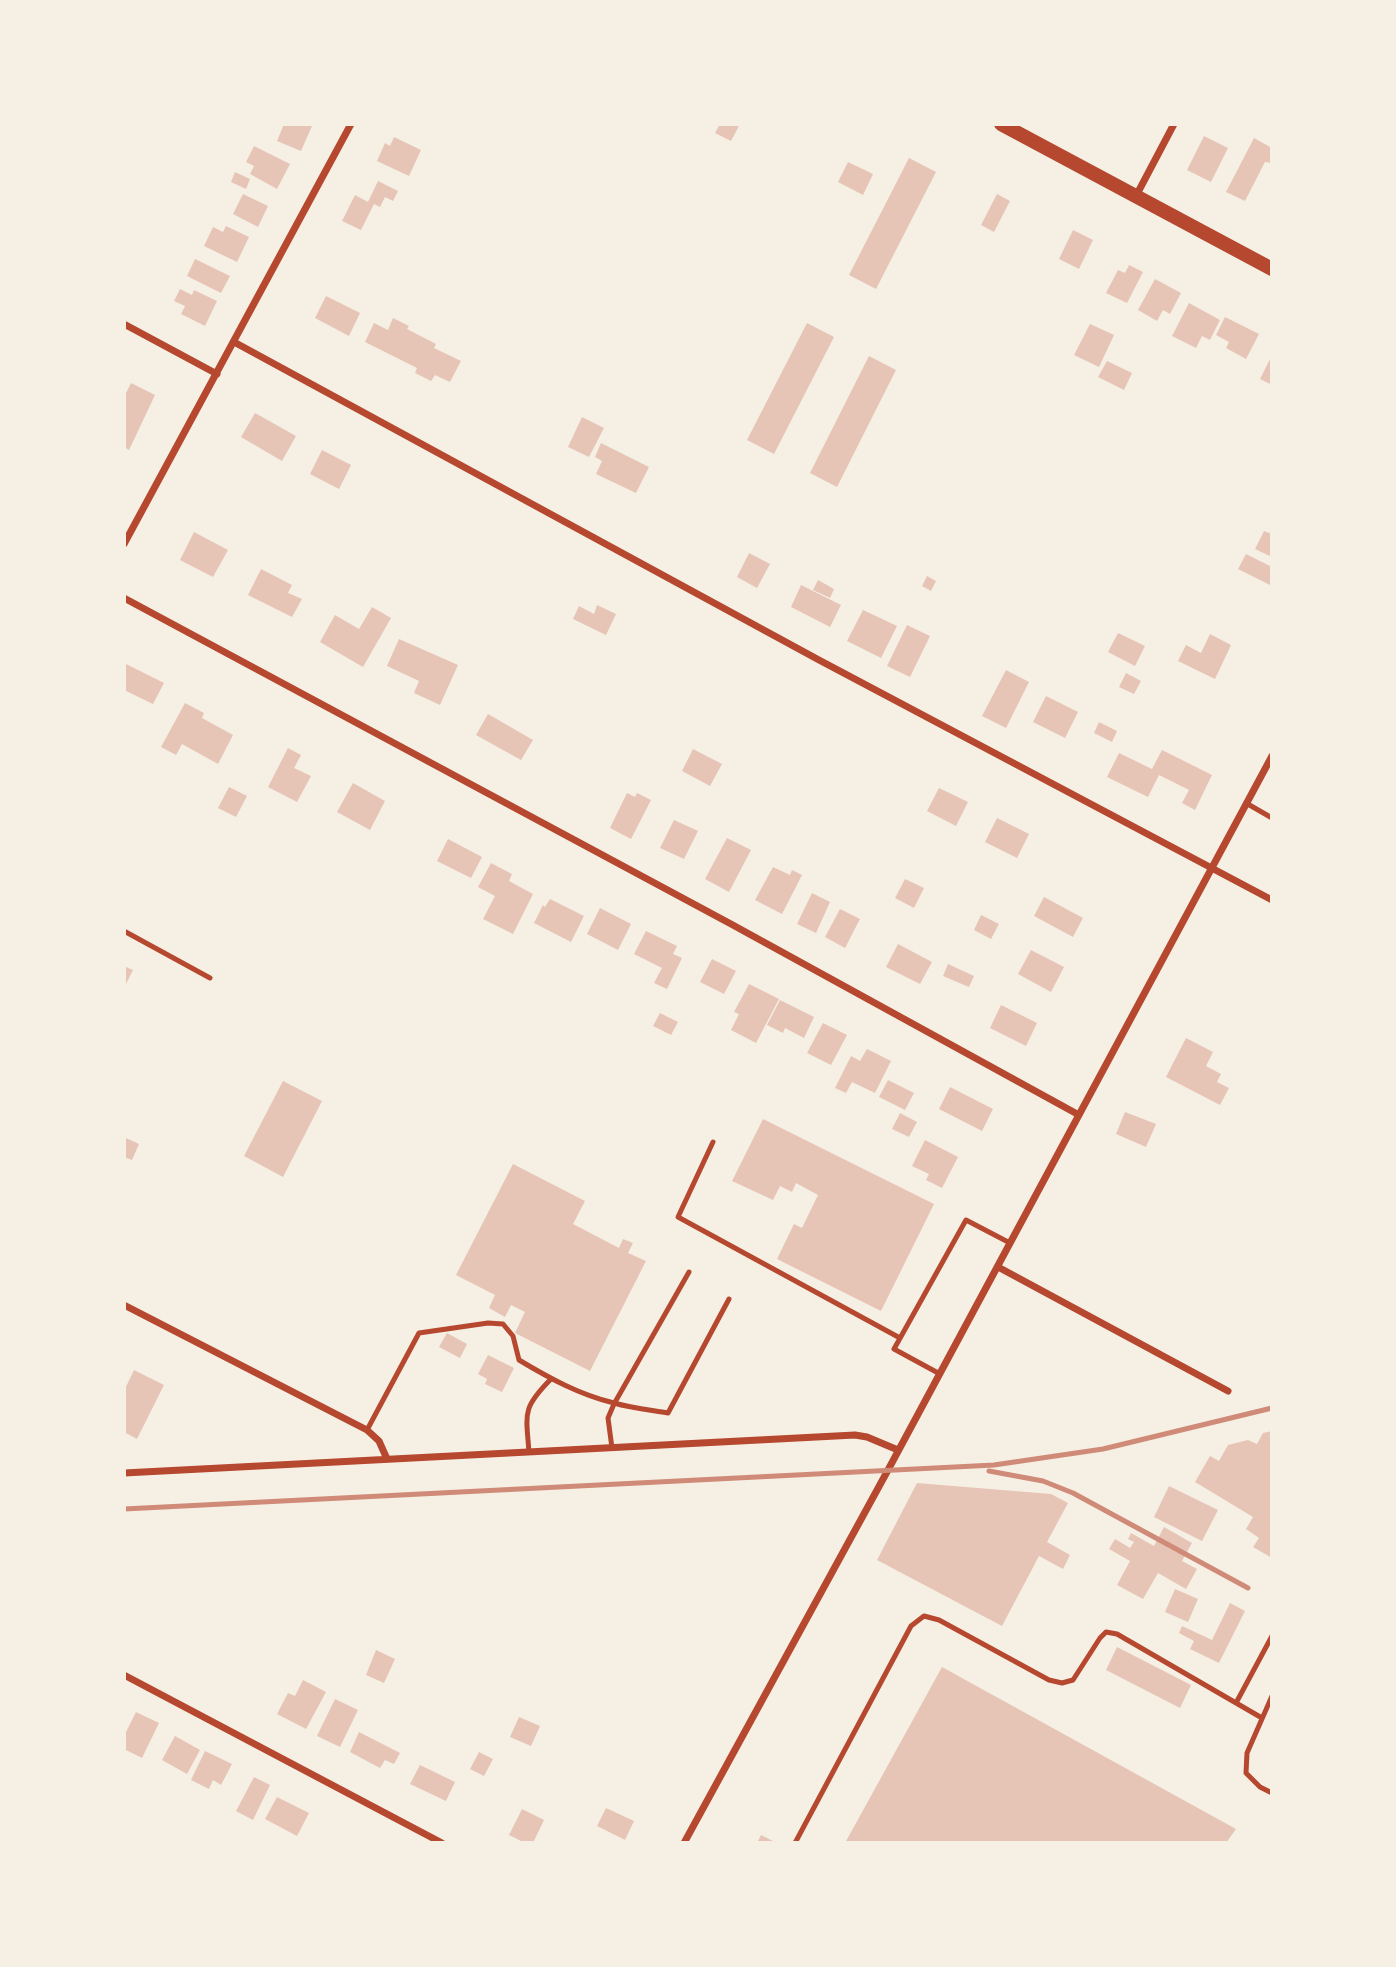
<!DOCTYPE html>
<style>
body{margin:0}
#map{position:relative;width:1396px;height:1967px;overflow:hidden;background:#f6efe4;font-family:"Fira Sans",sans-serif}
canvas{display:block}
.frame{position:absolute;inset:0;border:126px solid #f6efe4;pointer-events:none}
</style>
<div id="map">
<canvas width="1396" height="1967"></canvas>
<div class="frame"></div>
</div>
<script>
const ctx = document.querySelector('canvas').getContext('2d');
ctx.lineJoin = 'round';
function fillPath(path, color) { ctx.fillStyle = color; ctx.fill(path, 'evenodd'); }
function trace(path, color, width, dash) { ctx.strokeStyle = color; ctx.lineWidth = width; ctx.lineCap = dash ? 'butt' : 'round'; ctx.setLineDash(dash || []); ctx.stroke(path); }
fillPath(new Path2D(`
 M284 124 312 126 301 151 277 141Z
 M720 124H740L731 141 715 133Z
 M1204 136 1228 148 1211 182 1187 170Z
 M394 137 421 150 409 176 377 161 385 143 390 146Z
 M1254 138 1272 148V163L1265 162 1245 201 1226 192Z
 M254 146 290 164 277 189 250 174 254 166 246 162Z
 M909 158 936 172 876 289 849 275Z
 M848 162 873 174 863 195 838 182Z
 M235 172 250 179 246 189 231 182Z
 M378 181 398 191 393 201 385 197 380 207 374 204 361 230 342 221 355 195 368 202Z
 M243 194 268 206 258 227 233 214Z
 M997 194 1010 201 994 232 981 225Z
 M226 226 249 237 237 262 204 246 213 227 223 232Z
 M1073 230 1093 240 1079 269 1059 259Z
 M195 259 230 276 221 293 187 276Z
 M1129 265 1143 272 1127 303 1106 293 1118 270 1125 273Z
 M1155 279 1181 293 1170 314 1163 310 1157 321 1138 310Z
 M180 289 192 295 194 290 217 301 205 326 181 314 185 306 174 301Z
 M326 296 360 313 349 336 315 318Z
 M1189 303 1220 320 1210 340 1202 336 1196 348 1172 336Z
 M1225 317 1259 334 1246 359 1226 348 1229 342 1216 335Z
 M393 318 409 326 407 329 436 344 434 348 461 361 450 382 435 375 431 381 415 373 417 368 365 342 374 323 388 330Z
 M807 323 834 337 774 454 747 440Z
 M1090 324 1114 335 1099 367 1074 355Z
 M869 356 896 370 837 487 810 473Z
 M1270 359 1272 360V385L1260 379Z
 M1107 361 1132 373 1124 390 1098 377Z
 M131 383 155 395 129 450 124 447V397Z
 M255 413 296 436 282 461 241 437Z
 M582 417 604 428 589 457 568 447Z
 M601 443 649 467 636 493 596 474 602 461 595 457Z
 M322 450 351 465 339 489 310 474Z
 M1264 531 1272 534V557L1255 549Z
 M194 532 228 550 213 577 180 560Z
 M749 553 770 564 757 588 737 577Z
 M1246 554 1272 567V586L1238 569Z
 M261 569 292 585 288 593 302 599 292 617 248 595Z
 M927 576 936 581 931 591 922 586Z
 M818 580 834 589 830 598 813 590Z
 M801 585 841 605 830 627 791 607Z
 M597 605 616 614 606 635 573 619 579 606 594 614Z
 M372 607 391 618 363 667 320 642 335 615 359 629Z
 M863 610 897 626 881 658 847 641Z
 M907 625 930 636 910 677 887 666Z
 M1118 633 1145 646 1135 666 1108 652Z
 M1210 634 1231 645 1215 679 1178 661 1186 645 1201 653Z
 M399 639 458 665 440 705 414 693 419 681 387 666Z
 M124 663 164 683 153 704 124 690Z
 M1006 670 1029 682 1006 728 982 716Z
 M1126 673 1141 681 1134 694 1119 687Z
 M1046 696 1078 712 1065 738 1033 722Z
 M185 703 204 713 202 718 233 735 218 764 182 744 176 755 161 747Z
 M488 714 533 740 521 760 476 735Z
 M1099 722 1117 731 1112 742 1094 733Z
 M288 748 301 755 294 768 311 776 297 802 268 787Z
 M693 749 722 764 710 786 682 771Z
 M1162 750 1212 775 1195 810 1182 803 1189 790 1159 775 1148 797 1107 777 1119 753 1152 769Z
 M353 783 385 801 370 830 337 812Z
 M229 787 247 796 236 817 218 808Z
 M939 788 968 802 956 826 927 811Z
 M627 793 635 797 637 793 651 800 631 839 610 828Z
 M997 818 1029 834 1017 858 985 842Z
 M674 820 698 831 684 859 660 848Z
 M727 838 751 850 729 892 705 879Z
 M448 839 482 857 471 878 437 861Z
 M491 863 512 874 509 881 533 894 513 934 483 919 495 896 478 887Z
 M773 867 790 875 792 870 802 875 782 914 755 900Z
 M905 879 924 888 914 908 895 898Z
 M812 893 830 902 816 933 797 924Z
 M1044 897 1083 918 1073 937 1034 916Z
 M550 899 584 916 571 942 534 923 543 905 545 907Z
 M600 908 631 924 618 950 587 934Z
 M840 909 860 919 845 948 825 937Z
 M981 915 999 924 991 939 974 930Z
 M646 931 677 946 673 954 682 958 667 989 654 983 662 968 634 954Z
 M898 944 932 962 920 984 886 967Z
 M1031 950 1064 967 1051 992 1018 974Z
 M712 959 736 971 724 994 700 982Z
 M948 964 974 976 969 987 943 976Z
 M124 966 133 970 124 988Z
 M749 984 779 999 756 1043 731 1030 739 1014 734 1012Z
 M780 1000 814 1017 804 1038 785 1028 783 1033 767 1025Z
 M1001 1005 1037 1023 1026 1046 990 1028Z
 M660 1013 678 1022 671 1035 653 1026Z
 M823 1023 847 1035 831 1065 807 1053Z
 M1186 1038 1213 1052 1206 1066 1221 1074 1217 1082 1229 1088 1220 1105 1166 1077Z
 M867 1049 891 1061 875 1093 852 1082 846 1093 835 1088 851 1056 860 1061Z
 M888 1080 914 1093 905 1110 879 1097Z
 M283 1081 322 1101 283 1177 244 1156Z
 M950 1087 993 1109 982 1131 939 1109Z
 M1125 1112 1156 1124 1146 1147 1116 1134Z
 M900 1113 917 1122 909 1137 892 1129Z
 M763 1119 934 1204 881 1311 777 1259 794 1224 802 1228 818 1195 796 1183 792 1192 780 1186 773 1200 732 1181Z
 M126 1138 139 1144 132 1160 124 1157Z
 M925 1140 958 1157 942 1188 926 1180 929 1174 912 1166Z
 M513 1164 585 1201 573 1224 619 1248 623 1239 633 1243 628 1253 646 1261 590 1371 515 1333 525 1312 511 1305 505 1317 489 1308 495 1295 456 1275Z
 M447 1333 467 1344 460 1358 439 1347Z
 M488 1355 514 1368 502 1392 485 1384 487 1379 478 1374Z
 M134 1370 164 1385 137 1439 124 1432V1391Z
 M1272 1431V1558L1253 1547 1259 1538 1246 1529 1253 1517 1195 1482 1210 1456 1219 1461 1228 1445 1248 1440 1257 1444 1263 1433Z
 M917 1483 1051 1494 1068 1503 1047 1542 1070 1555 1063 1569 1039 1556 1002 1626 877 1560Z
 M1169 1486 1218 1510 1202 1541 1154 1517Z
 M1164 1527 1192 1543 1182 1561 1197 1569 1186 1589 1158 1573 1143 1599 1117 1585 1130 1561 1109 1549 1115 1539 1130 1548 1134 1542 1128 1539 1131 1533 1154 1546Z
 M1175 1589 1198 1599 1188 1622 1165 1612Z
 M1230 1603 1245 1611 1219 1663 1190 1649 1194 1641 1179 1633 1182 1626 1212 1640Z
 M1117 1647 1191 1685 1180 1708 1106 1670Z
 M376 1650 395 1659 384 1683 366 1675Z
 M942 1667 1236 1829 1226 1843H845Z
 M303 1680 326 1692 306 1729 277 1714 288 1693 295 1696Z
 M335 1699 358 1710 340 1747 317 1736Z
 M136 1712 159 1723 142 1758 124 1749V1736Z
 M519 1717 540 1726 531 1746 510 1737Z
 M359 1732 400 1753 394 1764 385 1760 380 1768 350 1752Z
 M175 1736 200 1750 187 1774 162 1760Z
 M205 1751 232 1764 221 1785 213 1780 209 1789 191 1780Z
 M479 1752 493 1759 484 1776 470 1769Z
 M420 1765 455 1782 446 1801 410 1784Z
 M254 1777 270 1785 253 1820 236 1811Z
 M277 1797 309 1813 297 1836 265 1819Z
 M606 1808 634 1821 625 1840 597 1826Z
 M522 1809 544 1820 533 1843H525L509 1835Z
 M761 1835 777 1843H757Z`), '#e6c5b7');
trace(new Path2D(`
 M1246 803 1272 818
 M124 931 210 978
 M713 1142 678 1217 900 1338
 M940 1374 894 1349 966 1220 1010 1243
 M367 1430 419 1333 488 1323 503 1324 513 1336 519 1360C549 1378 580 1395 614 1403 631 1408 650 1410 668 1413L729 1299
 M612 1448 608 1418 614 1404 689 1272
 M529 1452C526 1413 522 1408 551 1379
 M1272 1696 1247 1753 1246 1773 1260 1787 1272 1793
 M1236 1703 1272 1636
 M795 1843 911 1626 924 1616 939 1620 1049 1680 1062 1683 1073 1680 1100 1638 1106 1632 1117 1634 1262 1718`), '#b5482f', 5);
trace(new Path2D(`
 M1136 196 1174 124
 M124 324 217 374
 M234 342 819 660 1272 900
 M124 544 351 124
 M124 598 731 924 1079 1115
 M998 1267 1228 1391
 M124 1305 367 1430 379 1441 387 1459
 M124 1473 855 1435 867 1437 898 1450
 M124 1675 442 1843
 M684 1843 888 1470 1272 756`), '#b5482f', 7);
trace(new Path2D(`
 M1001 124 1272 269`), '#b5482f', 14);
trace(new Path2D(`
 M989 1471 1043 1481 1073 1493 1248 1588
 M124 1509 994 1465 1103 1449 1272 1408`), '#cf8b77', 5);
</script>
